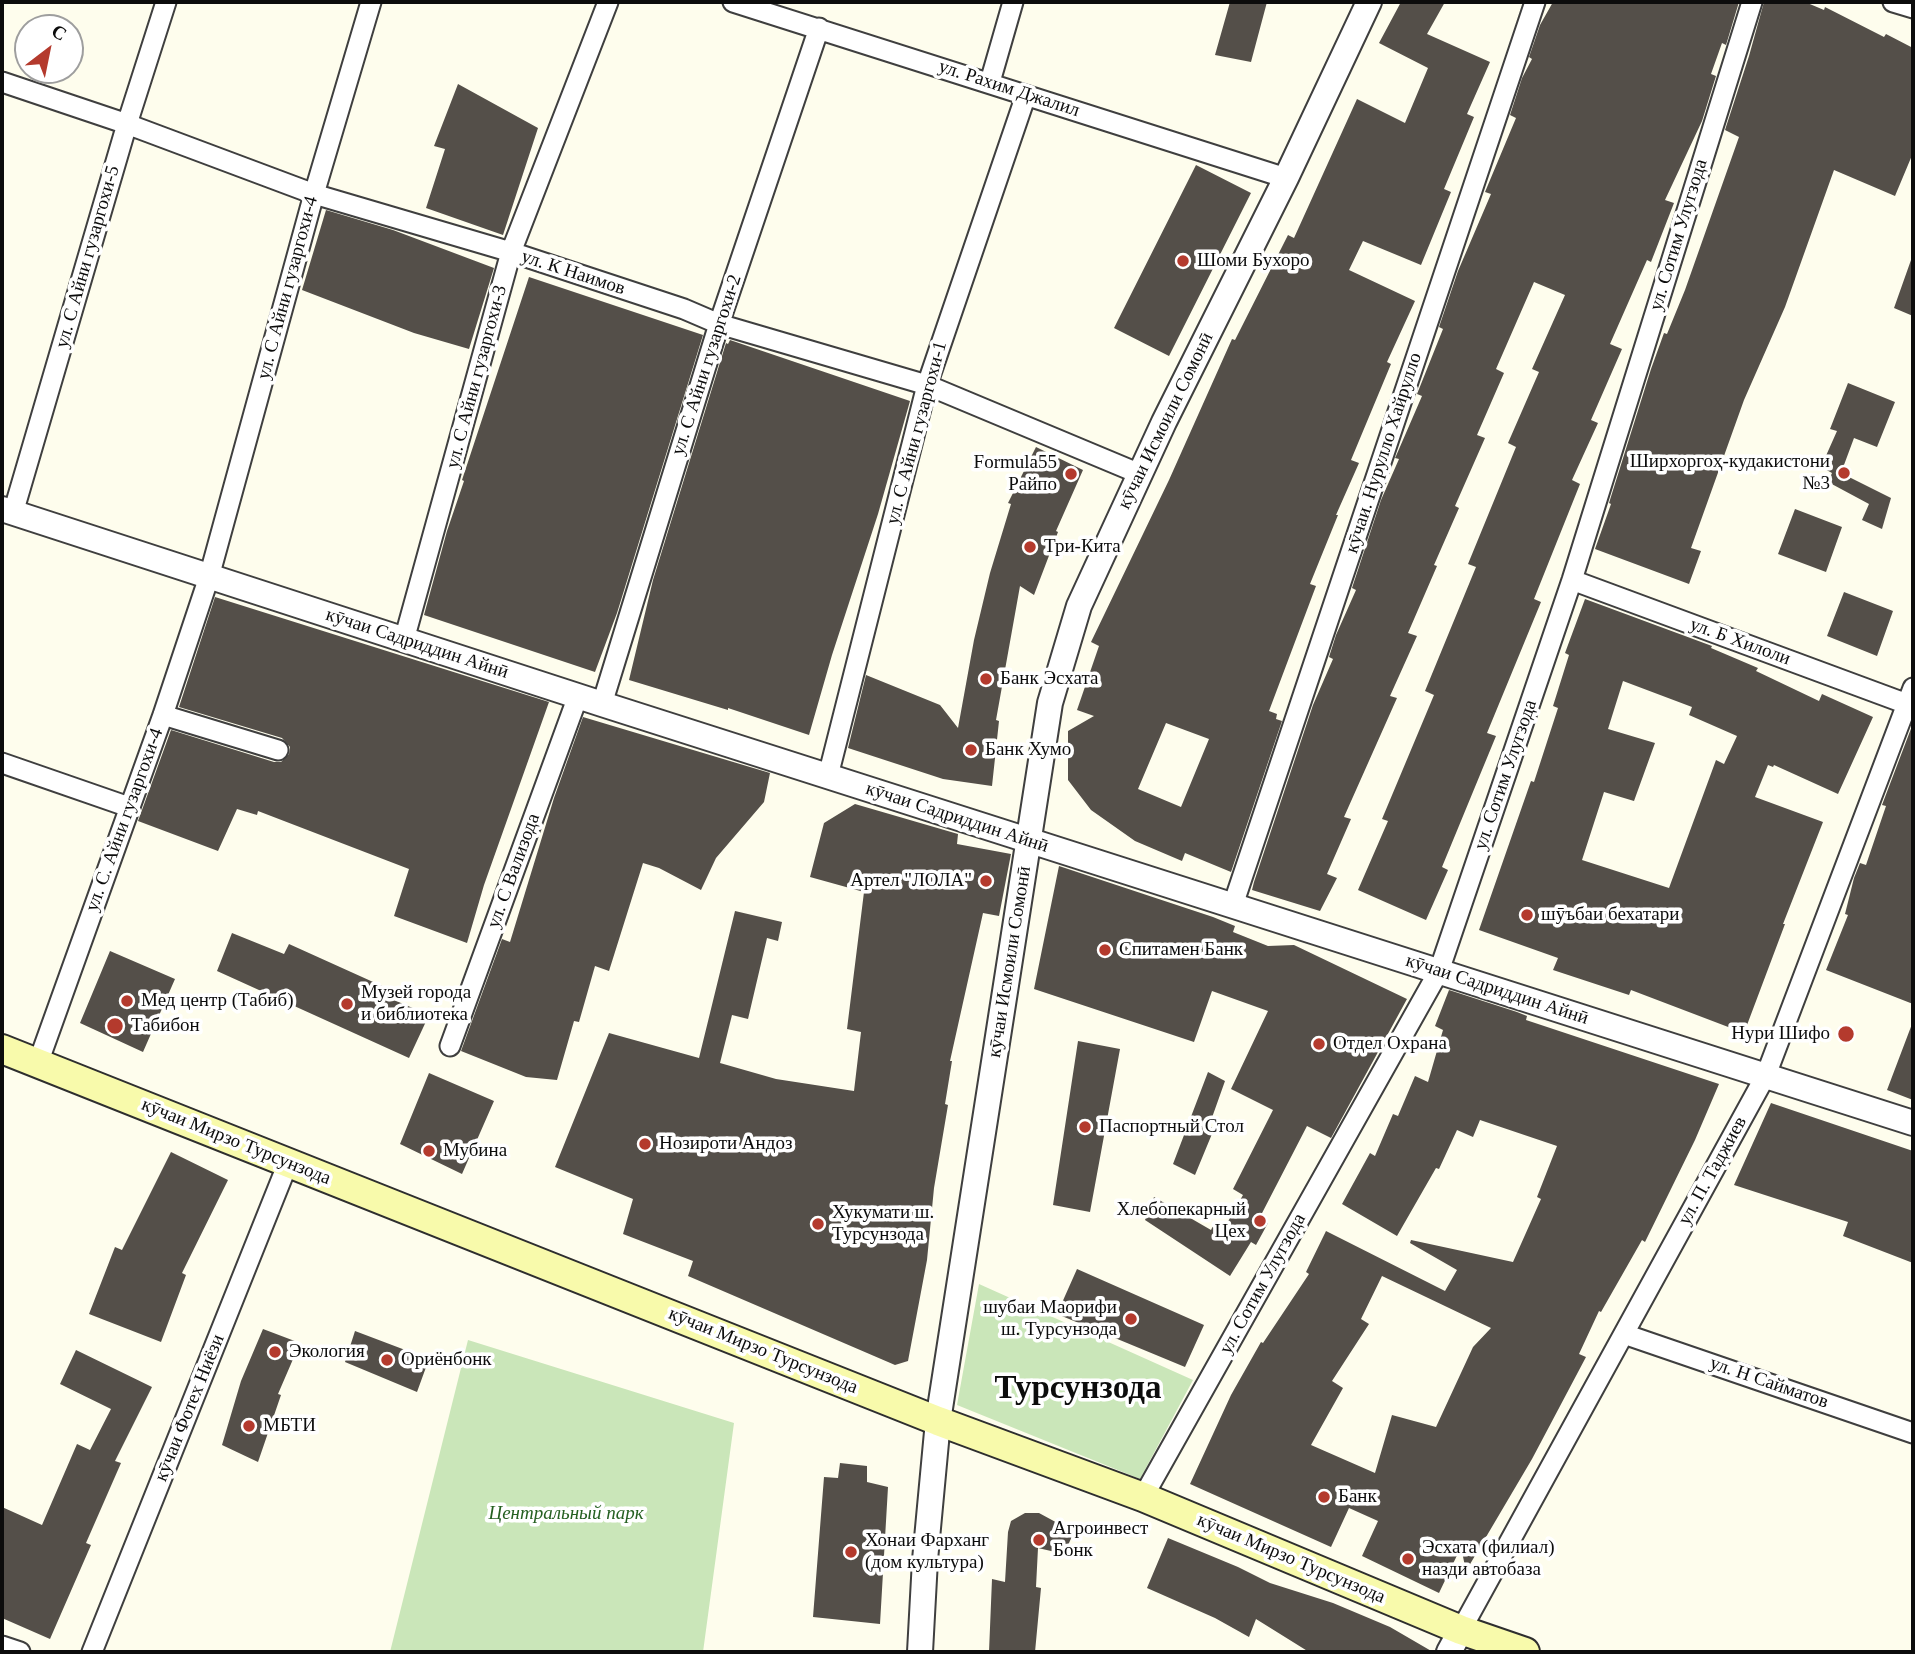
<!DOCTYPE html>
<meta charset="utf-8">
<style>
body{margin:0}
#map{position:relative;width:1915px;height:1654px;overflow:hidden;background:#fefded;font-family:"Times New Roman",serif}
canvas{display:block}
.frame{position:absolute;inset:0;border:4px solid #0c0c0c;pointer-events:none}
.north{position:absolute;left:14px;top:14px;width:70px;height:70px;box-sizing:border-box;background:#fff;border:2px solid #9e9e9e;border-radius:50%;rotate:32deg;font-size:19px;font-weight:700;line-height:28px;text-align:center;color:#0c0c0c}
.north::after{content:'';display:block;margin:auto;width:24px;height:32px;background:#b43a2d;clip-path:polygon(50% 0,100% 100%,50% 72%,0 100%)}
</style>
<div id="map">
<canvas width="1915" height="1654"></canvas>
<div class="frame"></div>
<div class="north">С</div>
</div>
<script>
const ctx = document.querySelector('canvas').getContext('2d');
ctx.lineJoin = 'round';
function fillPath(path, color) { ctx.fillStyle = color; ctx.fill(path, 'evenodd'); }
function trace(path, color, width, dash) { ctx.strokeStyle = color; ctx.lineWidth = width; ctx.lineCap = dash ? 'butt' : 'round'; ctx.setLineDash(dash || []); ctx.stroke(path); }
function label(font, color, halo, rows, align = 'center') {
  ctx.font = font + ' "Times New Roman",serif'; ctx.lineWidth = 7; ctx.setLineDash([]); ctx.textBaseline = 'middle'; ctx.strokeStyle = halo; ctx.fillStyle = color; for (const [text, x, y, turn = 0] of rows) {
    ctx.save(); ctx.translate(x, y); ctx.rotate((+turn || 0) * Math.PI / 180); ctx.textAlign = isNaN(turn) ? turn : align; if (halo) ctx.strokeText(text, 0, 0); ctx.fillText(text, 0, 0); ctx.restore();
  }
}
fillPath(new Path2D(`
 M979 1284 1193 1380 1140 1479 957 1405Z
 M468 1340 734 1423 703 1652H390Z`), '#cae6b9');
fillPath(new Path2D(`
 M1230 2H1267L1251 62 1215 55Z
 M1401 2H1445L1427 34 1490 62 1467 114 1474 117 1444 189 1451 192 1421 265 1363 241 1349 270 1415 301 1387 362 1391 364 1351 460 1359 463 1336 515H1338L1310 584 1316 586 1269 711 1277 714 1276 719 1282 721 1231 872 1185 853 1182 861 1135 841 1091 810 1068 780V731L1094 716 1077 710 1099 646 1091 642 1169 480 1232 339 1235 340 1288 235 1294 238 1357 99 1405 123 1428 68 1379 43ZM1166 723 1209 739 1181 807 1138 789Z
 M1553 2H1739L1726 45 1722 43 1711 74 1716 76 1702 121 1665 200 1674 203 1651 262 1647 260 1610 344 1622 349 1591 420 1598 423 1572 480 1580 484 1534 599 1541 602 1487 733 1496 736 1442 867 1448 870 1426 920 1358 890 1388 821 1382 819 1434 695 1425 691 1476 567 1468 564 1516 447 1508 443 1539 372 1532 369 1565 295 1534 282 1496 369 1504 373 1477 435 1485 438 1455 506 1459 508 1434 565 1437 566 1408 633 1417 636 1390 696 1397 698 1344 817 1351 819 1327 874 1337 878 1320 911 1252 890 1254 882 1313 705 1333 659 1329 657 1336 635 1356 590 1352 588 1381 500 1399 459 1395 458 1396 456 1422 396 1417 394 1443 329 1439 327 1458 271 1491 194 1485 192 1516 118 1510 115 1522 78 1532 59 1529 57 1540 25Z
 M1764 2H1805L1824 10 1825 7 1884 37 1886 34 1913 48V153L1895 196 1834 170 1785 307 1744 400 1691 548 1701 551 1689 584 1595 549 1611 504 1609 503 1651 369 1664 333 1667 334 1685 290 1739 137 1725 130 1749 56Z
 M458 84 538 128 503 235 426 208 445 149 434 146Z
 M1196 165 1251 193 1169 356 1114 328Z
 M326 210 393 230 494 268 469 349 414 333 302 290Z
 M1911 260H1913V316L1894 308Z
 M529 277 703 335 617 613 595 672 424 615 447 531 464 481 462 480Z
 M730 340 910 401 878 514 832 655 809 735 728 708V710L629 680 653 580 726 343 728 344Z
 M1848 383 1895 402 1877 447 1854 438 1841 473 1891 498 1882 529 1862 520 1869 504 1828 482 1832 473 1821 467 1837 431 1830 429Z
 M1036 447 1083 470 1056 531 1058 532 1034 595 1020 586 996 720 999 721 992 786 943 779 848 748 866 675 940 705 958 728 974 640 990 573 1011 504 1008 503Z
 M1795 509 1842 527 1826 572 1778 554Z
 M1844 592 1893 611 1877 656 1827 636Z
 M215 597 549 702 484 885 467 943 394 916 409 869 258 811 257 815 237 809 218 851 138 821 171 730 274 762H281L289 754 290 747 282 738 179 707Z
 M1585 599 1712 646 1711 648 1758 668 1756 671 1819 701 1822 694 1873 717 1838 794 1774 765 1773 767 1768 765 1755 797 1823 822 1783 924H1785L1744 1033 1631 990 1629 995 1553 970 1558 958 1479 930 1531 781 1534 782 1558 708 1553 706 1569 655 1565 653ZM1623 681 1692 707 1689 715 1737 736 1724 764 1716 760 1669 888 1582 860 1604 792 1634 801 1655 743 1608 729Z
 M583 717 770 773 764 802 716 858 701 890 659 868 643 863 609 971 595 966 579 1022 574 1021 557 1080 526 1077 461 1051 502 939 510 942 554 798Z
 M1912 726H1913V1004L1826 970 1848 915 1845 914 1854 878 1860 863 1866 865 1886 806 1882 805Z
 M855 804 958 834 957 844 1011 854 999 916 983 913 950 1061H952L945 1104 948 1105 934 1188 927 1260 908 1361 895 1365 688 1276 693 1261 623 1234 633 1199 555 1167 609 1033 699 1058 735 911 782 922 778 941 767 938 748 1019 732 1015 720 1063 776 1079 854 1091 861 1032 847 1029 864 892 810 877 824 823Z
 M1059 866 1213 917 1235 926 1233 932 1268 946 1294 945 1407 999 1331 1138 1307 1126 1260 1217 1268 1223 1256 1245 1251 1242 1230 1276 1145 1220 1154 1197 1211 1230 1213 1226 1222 1232 1243 1195 1233 1189 1273 1110 1231 1089 1268 1011 1212 991 1194 1042 1034 989Z
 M232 933 284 954 289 944 382 986 380 994 429 1015 409 1058 217 971Z
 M110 951 175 979 143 1052 80 1023Z
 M1449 990 1517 1012 1527 1016 1526 1020 1719 1084 1695 1140 1645 1242 1642 1240 1601 1312 1599 1311 1579 1354 1586 1357 1532 1459 1466 1571 1461 1547 1439 1593 1362 1556 1378 1521 1349 1508 1331 1547 1190 1484 1231 1395 1261 1342 1263 1343 1309 1274 1306 1272 1326 1231 1445 1291 1457 1270 1410 1243 1411 1240 1513 1262 1541 1199 1537 1197 1557 1146 1480 1120 1473 1137 1457 1130 1439 1169 1436 1168 1397 1236 1342 1204 1370 1153 1375 1156 1393 1114 1398 1116 1415 1076 1428 1082 1443 1030 1435 1026ZM1382 1276 1491 1328 1473 1347 1436 1427 1392 1415 1375 1473 1311 1445 1343 1388 1332 1381 1369 1324 1361 1319Z
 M1912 1024 1913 1025V1100L1887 1090Z
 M1078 1041 1120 1049 1090 1212 1053 1205Z
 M1208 1072 1225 1081 1209 1126 1214 1129 1195 1175 1173 1164Z
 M429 1073 494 1101 462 1174 400 1144Z
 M1771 1103 1913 1151V1263L1843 1236 1848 1222 1734 1185Z
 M171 1152 228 1180 182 1273 186 1275 161 1342 89 1314 115 1247 122 1250Z
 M1077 1269 1204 1325 1185 1367 1057 1314Z
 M263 1329 300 1343 278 1394 281 1395 258 1462 222 1445 241 1381Z
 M355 1331 429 1359 417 1392 345 1362Z
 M76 1350 152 1387 115 1461 121 1463 86 1543 91 1545 50 1639 2 1618V1507L42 1525 77 1444 90 1450 111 1409 60 1384Z
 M840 1463 867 1466V1482L888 1487 880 1624 813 1617 824 1477 838 1478Z
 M1025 1513H1039L1074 1532 1064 1554 1038 1548 1036 1587 1041 1588 1035 1652H989L992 1579 1005 1582 1008 1532 1011 1521Z
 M1168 1538 1238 1567 1270 1583 1333 1603 1390 1627 1433 1652H1309L1256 1619 1249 1637 1215 1618 1147 1588Z`), '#544f49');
const minor = new Path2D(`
 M733 2 1286 178
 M1893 2 1913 8
 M2 82 127 124 314 194 511 252 684 309 719 324 927 385 1140 474
 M990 82 1013 2
 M13 513 127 124 166 2
 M1572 580 1907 704
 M404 640 511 252 608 2
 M602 704 719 324 819 28
 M163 715 278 750
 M2 763 129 807
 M828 776 927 385 1026 95
 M1233 905 1535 2
 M450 1046 578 696
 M38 1063 163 715 209 577 314 194 371 2
 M1624 1334 1913 1433
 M1143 1497 1439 971 1572 580 1752 2
 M1461 1630 1766 1075 1913 688
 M2 1646 20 1652
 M92 1652 288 1163`);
const tertiary = new Path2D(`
 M2 509 602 704 1913 1123
 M920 1652 925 1560 938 1421 1050 703 1079 606 1164 422 1286 178 1369 2
 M1449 1652 1461 1630`);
const secondary = new Path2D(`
 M2 1049 938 1421 1143 1497 1461 1630 1525 1652`);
trace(minor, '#3f3f3f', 23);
trace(tertiary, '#3f3f3f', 28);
trace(secondary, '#2e2e2e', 32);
trace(minor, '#fff', 19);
trace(tertiary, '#fff', 24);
trace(secondary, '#f8faab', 28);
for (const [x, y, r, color] of [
 [1183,261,7,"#b43a2d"],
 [1844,473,7,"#b43a2d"],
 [1071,474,7,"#b43a2d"],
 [1030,547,7,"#b43a2d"],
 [986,679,7,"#b43a2d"],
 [971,750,7,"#b43a2d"],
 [986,881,7,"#b43a2d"],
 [1527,915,7,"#b43a2d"],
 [1105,950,7,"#b43a2d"],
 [127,1001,7,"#b43a2d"],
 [347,1004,7,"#b43a2d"],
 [115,1026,9,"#b43a2d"],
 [1846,1034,9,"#b43a2d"],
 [1319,1044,7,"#b43a2d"],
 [1085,1127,7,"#b43a2d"],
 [645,1144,7,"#b43a2d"],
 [429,1151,7,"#b43a2d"],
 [1260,1221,7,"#b43a2d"],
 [818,1224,7,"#b43a2d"],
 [1131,1319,7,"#b43a2d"],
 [275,1352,7,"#b43a2d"],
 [387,1360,7,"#b43a2d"],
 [249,1426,7,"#b43a2d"],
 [1324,1497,7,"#b43a2d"],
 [1039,1540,7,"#b43a2d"],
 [851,1552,7,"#b43a2d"],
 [1408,1559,7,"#b43a2d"]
]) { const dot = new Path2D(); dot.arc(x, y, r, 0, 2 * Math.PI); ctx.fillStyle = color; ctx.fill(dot); trace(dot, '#fff', 2.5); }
label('19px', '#0c0c0c', '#fff', [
 ["ул. Рахим Джалил",1009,89,18],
 ["ул. Сотим Улугзода",1679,235,-73],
 ["ул. С Айни гузаргохи-5",88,257,-74],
 ["ул. К Наимов",573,273,18],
 ["ул. С Айни гузаргохи-4",288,288,-75],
 ["ул. С Айни гузаргохи-2",707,365,-72],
 ["ул. С Айни гузаргохи-3",477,377,-75],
 ["кӯчаи Исмоили Сомонӣ",1166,421,-64],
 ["ул. С Айни гузаргохи-1",917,433,-75],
 ["кӯчаи. Нурулло Хайрулло",1384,453,-72],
 ["ул. Б Хилоли",1740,642,20],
 ["кӯчаи Садриддин Айнӣ",417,644,18],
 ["ул. Сотим Улугзода",1506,775,-71],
 ["кӯчаи Садриддин Айнӣ",957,818,18],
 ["ул. С. Айни гузаргохи-4",125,820,-70],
 ["ул. С Вализода",514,871,-70],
 ["кӯчаи Исмоили Сомонӣ",1010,962,-81],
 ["кӯчаи Садриддин Айнӣ",1497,990,18],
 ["кӯчаи Мирзо Турсунзода",236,1142,22],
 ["ул. П. Таджиев",1713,1171,-61],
 ["ул. Сотим Улугзода",1263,1284,-61],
 ["кӯчаи Мирзо Турсунзода",763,1351,22],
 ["ул. Н Сайматов",1769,1383,19],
 ["кӯчаи Фотех Ниёзи",190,1408,-68],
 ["кӯчаи Мирзо Турсунзода",1291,1559,23]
]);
label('19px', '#0c0c0c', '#fff', [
 ["Шоми Бухоро",1197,261],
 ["Ширхоргоҳ-кудакистони",1830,462,"right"],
 ["№3",1830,484,"right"],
 ["Formula55",1057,463,"right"],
 ["Райпо",1057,485,"right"],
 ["Три-Кита",1044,547],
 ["Банк Эсхата",1000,679],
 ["Банк Хумо",985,750],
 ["Артел \"ЛОЛА\"",972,881,"right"],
 ["шӯъбаи бехатари",1541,915],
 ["Спитамен Банк",1119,950],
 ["Музей города",361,993],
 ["и библиотека",361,1015],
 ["Мед центр (Табиб)",141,1001],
 ["Табибон",131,1026],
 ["Нури Шифо",1830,1034,"right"],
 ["Отдел Охрана",1333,1044],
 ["Паспортный Стол",1099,1127],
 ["Нозироти Андоз",659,1144],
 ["Мубина",443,1151],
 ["Хлебопекарный",1246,1210,"right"],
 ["Цех",1246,1232,"right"],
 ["Хукумати ш.",832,1213],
 ["Турсунзода",832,1235],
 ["шубаи Маорифи",1117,1308,"right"],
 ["ш. Турсунзода",1117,1330,"right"],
 ["Экология",289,1352],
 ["Ориёнбонк",401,1360],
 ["МБТИ",263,1426],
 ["Банк",1338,1497],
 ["Агроинвест",1053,1529],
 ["Бонк",1053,1551],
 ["Хонаи Фарханг",865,1541],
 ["(дом культура)",865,1563],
 ["Эсхата (филиал)",1422,1548],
 ["назди автобаза",1422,1570]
], 'left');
label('italic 19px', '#256021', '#fff', [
 ["Центральный парк",566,1514]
]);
label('bold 33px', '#0c0c0c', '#fff', [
 ["Турсунзода",1078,1389]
]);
</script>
